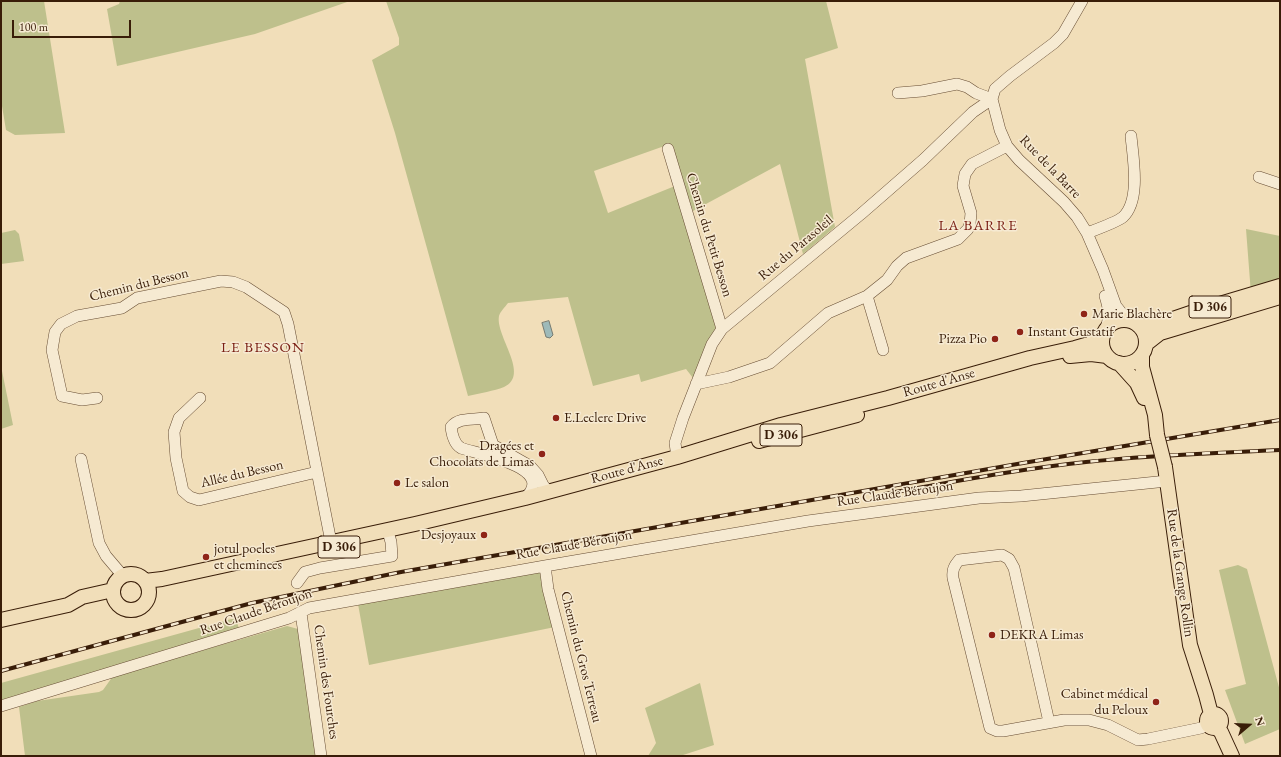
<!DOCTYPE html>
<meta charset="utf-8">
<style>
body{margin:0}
#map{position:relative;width:1281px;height:757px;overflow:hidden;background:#f1deb9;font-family:"EB Garamond",serif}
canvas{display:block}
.frame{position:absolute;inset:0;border:2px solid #391d08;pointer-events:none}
.north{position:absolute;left:1229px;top:705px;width:40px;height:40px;-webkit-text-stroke:3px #f6ead2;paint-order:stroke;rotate:71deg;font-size:11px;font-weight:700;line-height:16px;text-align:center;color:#391d08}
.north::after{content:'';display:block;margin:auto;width:14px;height:18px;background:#391d08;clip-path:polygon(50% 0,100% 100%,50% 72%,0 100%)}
.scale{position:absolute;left:12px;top:20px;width:119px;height:18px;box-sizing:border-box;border:2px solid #391d08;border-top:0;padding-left:5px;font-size:12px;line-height:14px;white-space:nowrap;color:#391d08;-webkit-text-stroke:3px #f6ead2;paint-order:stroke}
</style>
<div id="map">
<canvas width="1281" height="757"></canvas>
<div class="frame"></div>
<div class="north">N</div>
<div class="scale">100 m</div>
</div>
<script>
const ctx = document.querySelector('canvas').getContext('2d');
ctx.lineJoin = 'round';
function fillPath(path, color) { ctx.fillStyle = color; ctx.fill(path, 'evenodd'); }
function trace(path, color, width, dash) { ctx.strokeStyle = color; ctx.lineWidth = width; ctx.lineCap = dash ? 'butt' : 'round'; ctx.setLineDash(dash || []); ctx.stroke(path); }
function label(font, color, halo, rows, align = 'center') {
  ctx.font = font + ' "EB Garamond",serif'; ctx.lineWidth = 3; ctx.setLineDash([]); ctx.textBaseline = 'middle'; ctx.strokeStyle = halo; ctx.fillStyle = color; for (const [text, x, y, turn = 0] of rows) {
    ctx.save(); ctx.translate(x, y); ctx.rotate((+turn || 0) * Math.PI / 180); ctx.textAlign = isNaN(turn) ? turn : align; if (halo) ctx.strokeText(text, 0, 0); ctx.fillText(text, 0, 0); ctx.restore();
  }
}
fillPath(new Path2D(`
 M1 1H44L65 133 15 135 6 130 1 100Z
 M120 1H350L255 34 117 66 107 9 119 4Z
 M386 1H826L838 48 805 59 835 227 803 254 780 164 693 211 670 144 594 171 608 213 675 186 719 325 705 349 693 378 686 369 641 382 639 374 593 386 568 297 508 303C505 307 500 312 499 316 495 336 531 375 504 387 494 391 480 393 468 396L395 133 372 60 399 45V38Z
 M1246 229 1280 236V286L1251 294Z
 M15 230 19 234 24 261 1 264V233Z
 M1 366 13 425 1 429Z
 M1238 565 1247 569 1280 691V729L1245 744 1225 690 1246 684 1219 570Z
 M542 571 555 627 369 665 358 604Z
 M235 618 239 628 1 704V683Z
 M287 626 298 629 317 756H25L19 707 37 701 99 692 103 690 113 676Z
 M700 683 714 745 680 756H648L656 743 645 708Z`), '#bec08c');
const water = new Path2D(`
 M549 321 553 335 550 338 546 337 542 323Z`);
fillPath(water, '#9ebab9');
trace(water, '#767b72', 1);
const minor = new Path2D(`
 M1082 1 1063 34 1054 43 1010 76 995 89 992 99 1000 130 1007 146 1019 160 1064 202 1077 217 1087 233 1103 270 1116 306 1127 320
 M898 93 922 91 957 84 967 87 976 93 992 99
 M668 149 722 329
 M1259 177 1280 184
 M1087 233C1095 230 1117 222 1123 217 1141 200 1133 158 1131 136
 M867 296 883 350
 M1105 296C1109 309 1110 315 1106 329
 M696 384 729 377 770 363 828 313 867 296 887 280 897 266 906 258 958 239 968 229 970 224 971 213 963 186 965 174 972 164 1007 146
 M97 398 82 400 62 396 52 350 55 332 61 324 77 316 122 308 137 298 221 281 233 282 246 287 284 312 288 324 331 542
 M200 398 179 418 174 432 176 458 183 491 190 497 199 500 317 472
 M677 457 675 443 683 418 712 344 722 329 861 214 923 160 973 112 992 99
 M81 459 99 543 106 556 123 576
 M525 498C558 467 477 454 461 448 454 444 452 435 451 427 459 417 473 420 484 418L493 445 530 466 538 475 543 485 548 491
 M545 566 548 589 591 756
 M297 583 305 572 320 568 392 556 391 542 389 535
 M301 613 321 756
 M1 706 289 618 309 608 545 566 808 521 979 498 1021 496 1167 481
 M1049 722 1014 568 1009 559 1002 555 959 560C954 566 952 570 953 578L990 728 997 731H1003L1064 720H1089L1108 725 1138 740 1148 739 1201 728 1207 725`);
const major = new Path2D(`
 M1102 342a22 22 0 1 1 44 0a22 22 0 1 1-44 0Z
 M1139 326H1152L1193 312 1280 286
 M1146 344 1160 333 1280 297
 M1142 355V367L1155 415 1157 435
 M1070 356 1091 354 1107 356
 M1119 363 1137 383 1144 398
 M759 441 857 415
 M1165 467 1190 645 1206 695 1211 714
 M113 592a18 18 0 1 1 36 0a18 18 0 1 1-36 0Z
 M145 581 162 579 415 524 525 498 677 457 781 425 888 398 1030 358 1075 348 1089 344 1103 336
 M1 620 68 605 82 597 113 590
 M1207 721a7 7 0 1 1 14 0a7 7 0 1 1-14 0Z
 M1217 728 1221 732 1232 756`);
trace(minor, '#674d34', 12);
trace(major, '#391d08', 16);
trace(minor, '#f6ead2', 11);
trace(major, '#f1deb9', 14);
const rail = new Path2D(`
 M885 494C952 482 1019 469 1086 462 1150 455 1215 453 1280 450
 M1 671 252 603 401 572 1023 463 1280 420`);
trace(rail, '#391d08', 4);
trace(rail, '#f6ead2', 2.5, [8]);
const majorBridge = new Path2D(`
 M1157 435 1165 467`);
trace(majorBridge, '#391d08', 16, []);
trace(majorBridge, '#f1deb9', 14);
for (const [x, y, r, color] of [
 [1084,314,4,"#8f2418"],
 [1020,332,4,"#8f2418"],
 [995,339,4,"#8f2418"],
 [556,418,4,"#8f2418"],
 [542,454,4,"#8f2418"],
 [397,483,4,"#8f2418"],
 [484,535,4,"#8f2418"],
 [206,557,4,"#8f2418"],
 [992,635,4,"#8f2418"],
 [1156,702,4,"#8f2418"]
]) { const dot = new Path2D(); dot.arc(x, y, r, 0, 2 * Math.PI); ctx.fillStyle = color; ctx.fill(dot); trace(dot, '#f6ead2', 1.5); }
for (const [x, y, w] of [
 [1210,307,42],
 [781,435,42],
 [339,547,42]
]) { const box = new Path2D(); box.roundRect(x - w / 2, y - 11, w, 22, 3); ctx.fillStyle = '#f6ead2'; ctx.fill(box); trace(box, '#391d08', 1); }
label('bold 13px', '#391d08', null, [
 ["D 306",1210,307],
 ["D 306",781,435],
 ["D 306",339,547]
]);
label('14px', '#391d08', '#f6ead2', [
 ["Rue de la Barre",1050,167,46],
 ["Chemin du Petit Besson",709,235,73],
 ["Rue du Parasoleil",796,248,-40],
 ["Chemin du Besson",139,285,-14],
 ["Route d'Anse",939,383,-16],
 ["Route d'Anse",627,470,-15],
 ["Allée du Besson",242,474,-13],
 ["Rue Claude Béroujon",895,494,-8],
 ["Rue Claude Béroujon",574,545,-10],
 ["Rue de la Grange Rollin",1180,573,82],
 ["Rue Claude Béroujon",256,612,-19],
 ["Chemin du Gros Terreau",581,657,76],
 ["Chemin des Fourches",326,682,82]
]);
label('14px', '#391d08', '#f6ead2', [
 ["Marie Blachère",1092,314],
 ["Instant Gustatif",1028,332],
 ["Pizza Pio",987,339,"right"],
 ["E.Leclerc Drive",564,418],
 ["Dragées et",534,446,"right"],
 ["Chocolats de Limas",534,462,"right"],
 ["Le salon",405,483],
 ["Desjoyaux",476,535,"right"],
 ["jotul poeles",214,549],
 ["et cheminees",214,565],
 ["DEKRA Limas",1000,635],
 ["Cabinet médical",1148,694,"right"],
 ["du Peloux",1148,710,"right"]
], 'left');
ctx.letterSpacing = '1px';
label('15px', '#7a1f14', '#f6ead2', [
 ["LA BARRE",978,226],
 ["LE BESSON",263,348]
]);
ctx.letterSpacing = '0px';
</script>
